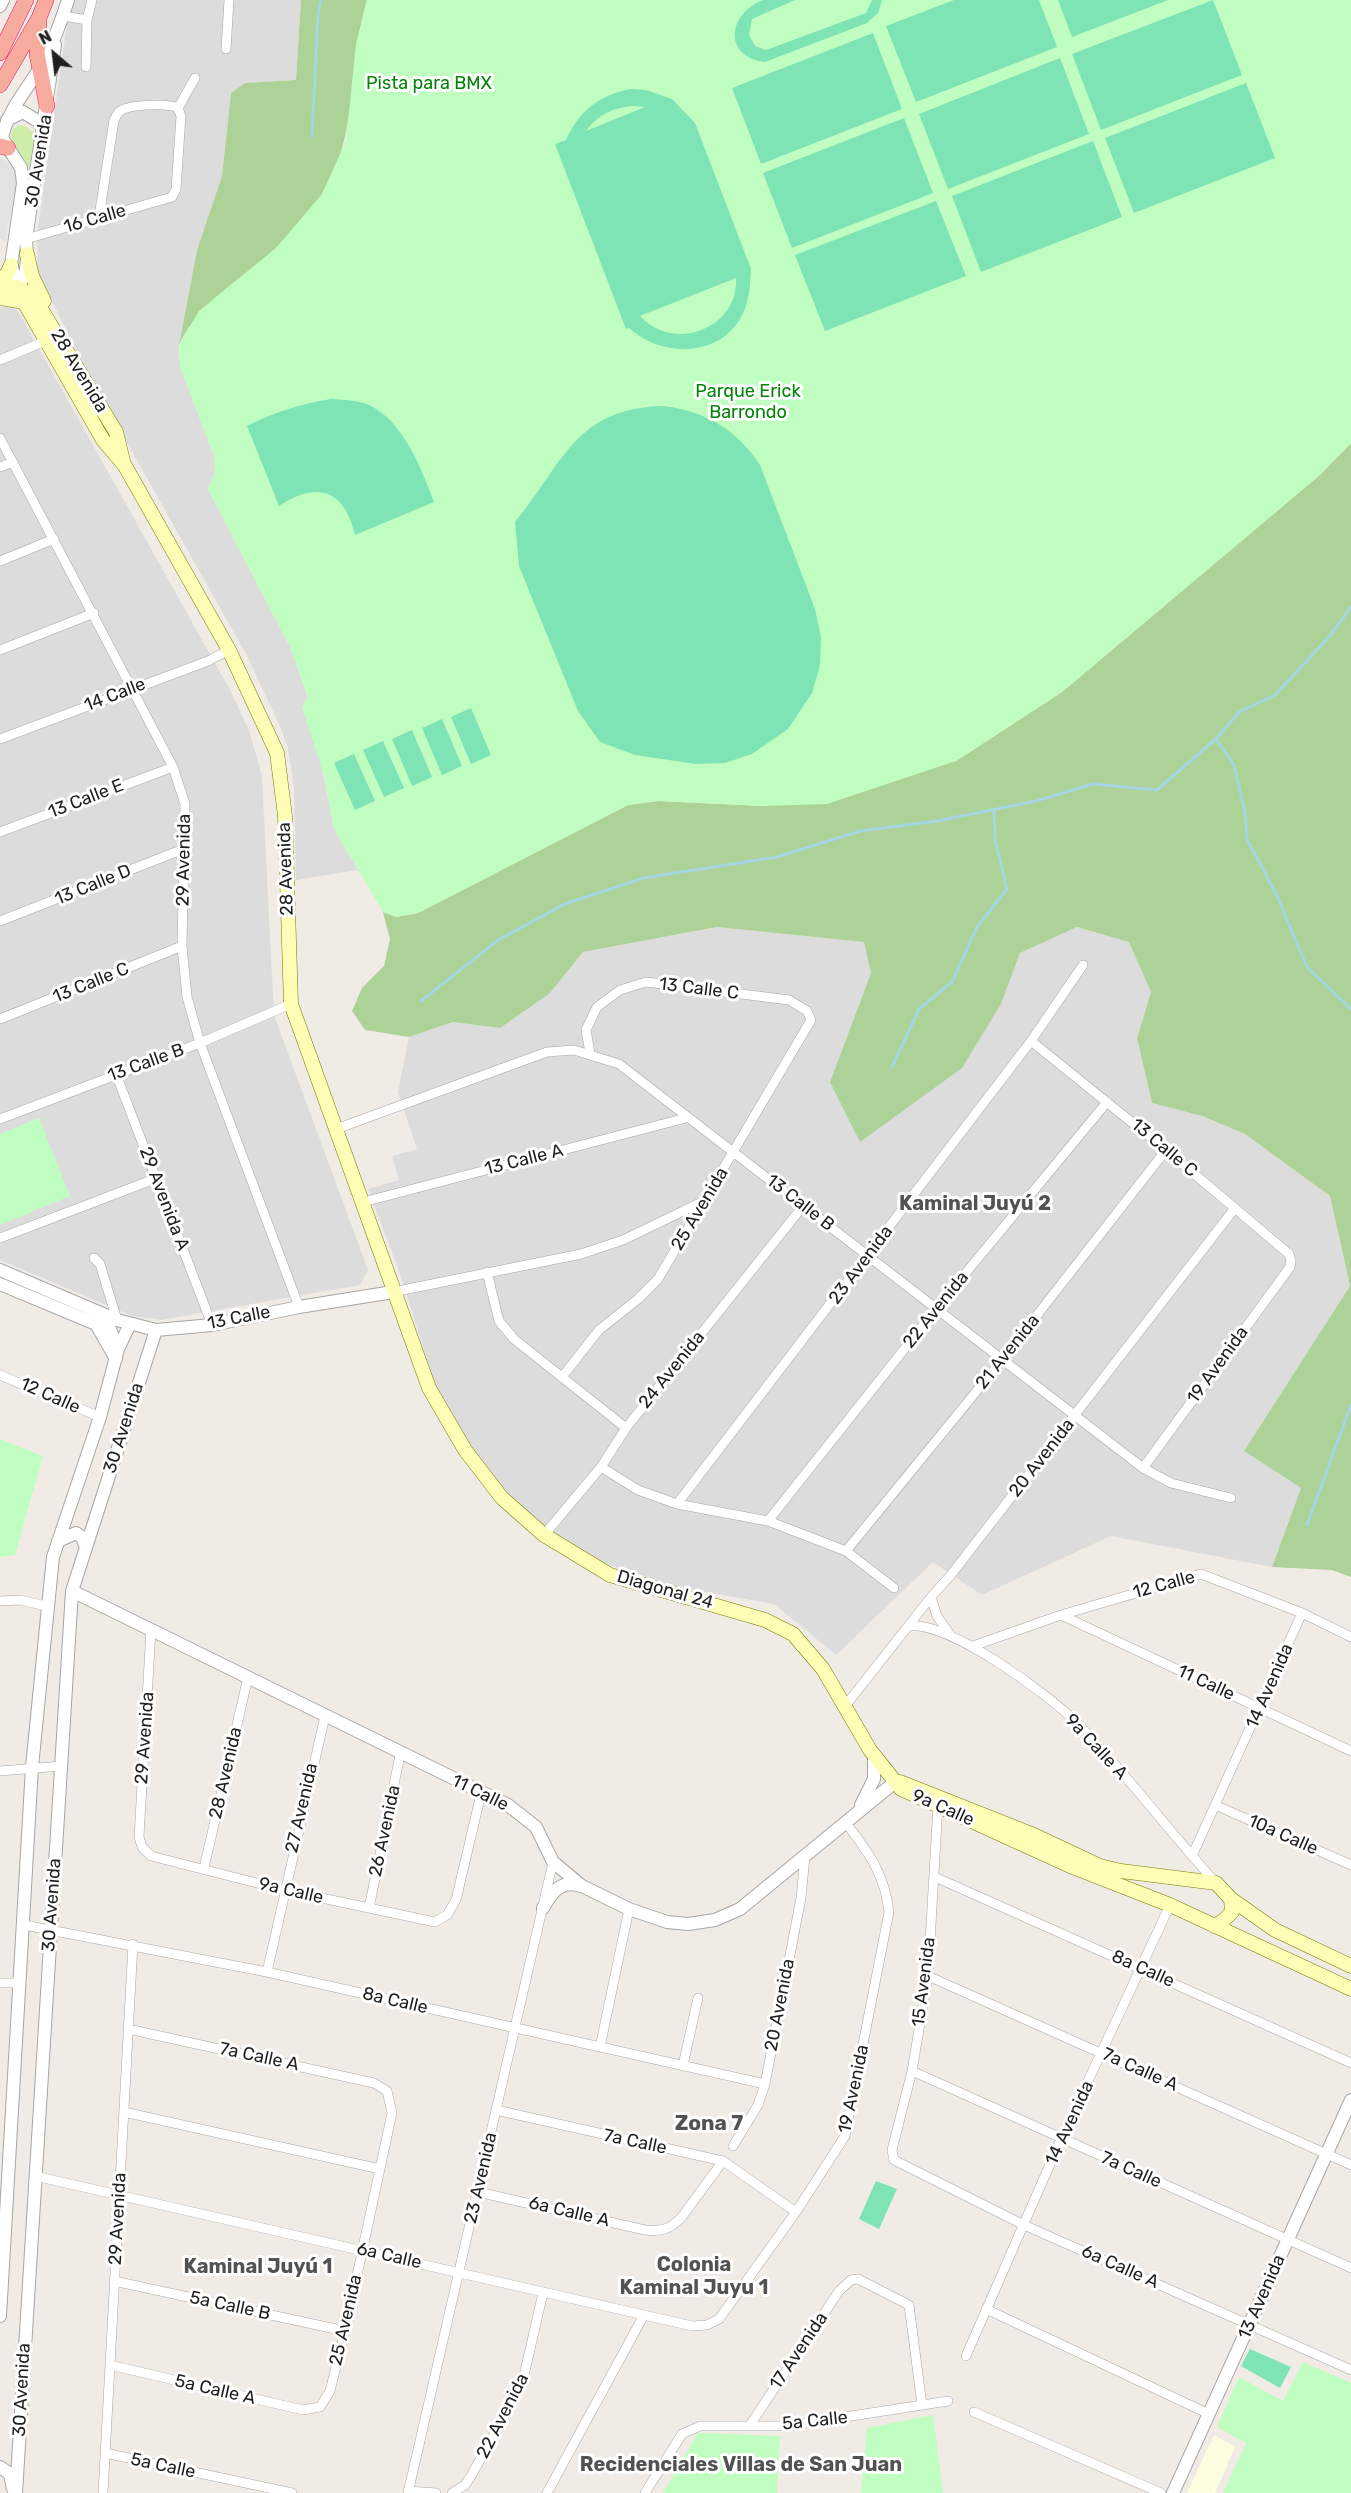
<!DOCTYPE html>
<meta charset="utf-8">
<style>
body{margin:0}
#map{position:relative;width:1351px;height:2493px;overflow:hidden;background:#f0ece5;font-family:Rubik,sans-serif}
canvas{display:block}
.north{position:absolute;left:24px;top:24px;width:60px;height:60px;-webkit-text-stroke:4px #fff;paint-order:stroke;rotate:332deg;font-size:16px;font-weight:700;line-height:24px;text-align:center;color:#1f1f1f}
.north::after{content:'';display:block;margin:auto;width:21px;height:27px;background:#1f1f1f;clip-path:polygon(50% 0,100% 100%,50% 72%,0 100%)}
</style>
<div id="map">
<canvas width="1351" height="2493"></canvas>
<div class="north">N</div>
</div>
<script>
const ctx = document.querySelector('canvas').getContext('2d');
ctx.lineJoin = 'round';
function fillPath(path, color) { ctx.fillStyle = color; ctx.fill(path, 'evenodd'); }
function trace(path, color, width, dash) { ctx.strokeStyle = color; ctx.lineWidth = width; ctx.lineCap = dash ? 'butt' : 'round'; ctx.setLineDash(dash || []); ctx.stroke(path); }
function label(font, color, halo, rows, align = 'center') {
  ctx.font = font + ' Rubik,sans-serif'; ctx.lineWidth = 6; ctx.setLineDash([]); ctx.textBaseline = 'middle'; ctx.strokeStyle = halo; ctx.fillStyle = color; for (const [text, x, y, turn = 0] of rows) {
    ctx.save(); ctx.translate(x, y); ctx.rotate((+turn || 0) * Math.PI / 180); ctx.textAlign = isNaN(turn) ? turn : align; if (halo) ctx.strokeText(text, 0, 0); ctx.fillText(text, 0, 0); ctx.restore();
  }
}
fillPath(new Path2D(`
 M75 0H301L296 80 245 83 231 93 222 176 197 250 179 345 180 366 214 456 215 471 208 489 290 647 308 698 334 829 358 870 296 880 294 788 288 748 280 726 246 654 81 361 37 270 38 227 68 17Z
 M11 306 18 311 230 690 249 730 262 776 274 1015 368 1270 360 1285 161 1320 132 1316 0 1260V307Z
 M717 927 864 942 871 973 830 1082 1001 1004 1020 953 1077 927 1130 942 1151 992 1137 1038 1152 1103 1202 1116 1245 1134 1330 1196 1350 1286 1244 1451 1301 1488 1272 1567 1111 1536 982 1595 933 1562 836 1655 774 1604 681 1588 592 1559 535 1524 498 1491 459 1431 434 1382 400 1274 368 1189 399 1180 392 1156 417 1149 398 1092 409 1037 453 1022 500 1028 549 994 583 952Z`), '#dddcdc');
fillPath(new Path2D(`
 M1214 2435 1235 2447 1215 2493H1187Z`), '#fffddf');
fillPath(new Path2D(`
 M18 125 26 126 36 135 30 184C28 176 28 166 24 159 16 148 7 143 13 129Z`), '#ceeda8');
fillPath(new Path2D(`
 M301 0H367C348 64 359 137 322 194 311 212 291 234 275 249 239 282 201 299 179 345L197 250 222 176 231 93 245 83 296 80Z
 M1351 443V1577L1332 1570 1272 1567 1301 1488 1244 1451 1350 1286 1330 1196 1245 1134 1202 1116 1152 1103 1137 1038 1151 992 1129 942 1077 927 1020 953 1001 1004 962 1068 860 1142 830 1082 871 973 864 942 717 927 583 952 549 994 500 1028 453 1022 409 1037 365 1030 352 1011 362 988 384 966 390 939 383 912 396 917 418 913 628 805 658 801 763 806 956 761 1062 692 1321 474Z`), '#acd297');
fillPath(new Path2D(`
 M367 0H1351V443L1321 474 1062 692 956 761 827 804 763 806 658 801 628 805 418 913 396 917 383 912 334 829 324 776 302 707 308 697 290 647 208 489 215 471 214 456 180 366 179 345 199 311 276 248 322 194 346 141 356 44Z
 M39 1118 70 1196 0 1225V1134Z
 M0 1439 43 1456 15 1555 0 1557Z
 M1303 2362 1351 2383V2493H1223L1246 2443 1217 2427 1239 2377 1283 2401Z
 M933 2415 943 2493H861L867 2428Z
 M698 2433 780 2436 777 2493H663Z`), '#c0fdc1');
fillPath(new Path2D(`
 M763 0H795L752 19 749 35 755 46 766 50 866 13 872 0H882L878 13 867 23 765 62C724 57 726 15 763 0Z
 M954 0H1039L1057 47 916 102 886 26Z
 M1058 0H1168L1072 37Z
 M1213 0 1242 75 1101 130 1072 54Z
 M873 33 902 109 761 164 732 88Z
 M1060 58 1089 134 948 189 919 114Z
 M1246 83 1275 158 1134 213 1105 138Z
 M630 89 646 90 672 99 695 123 751 269C750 284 750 297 744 311 724 358 663 359 629 328L626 329 555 144 566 140C580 110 598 96 630 89ZM632 106 645 107 586 131C597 115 613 108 632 106ZM736 278C739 329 673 353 640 316Z
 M904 118 933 193 792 248 763 173Z
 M1093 141 1122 217 981 272 952 196Z
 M936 201 966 276 825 331 795 255Z
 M331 399C344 400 357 400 369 405 404 422 421 468 434 502L355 535C344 489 317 481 279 506L247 426C275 412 301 404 331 399Z
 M663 406C706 411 737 430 760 465L815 609 821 637 820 666 812 693 788 729 752 754 725 763 696 764 635 755 600 742 578 711 519 566 515 522C563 464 575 408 663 406Z
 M471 708 491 755 471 764 451 717Z
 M442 719 462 766 442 775 422 728Z
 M412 730 432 777 412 786 392 739Z
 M383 741 404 788 384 797 363 750Z
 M354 754 375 801 355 810 334 763Z
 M876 2181 897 2189 879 2229 859 2219Z
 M1250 2349 1291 2367 1280 2388 1241 2366Z`), '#7ee4b6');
fillPath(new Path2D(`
 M0 156 14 169 17 181 5 242 0 238Z`), '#e3e3e3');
trace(new Path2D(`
 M312 136 318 14 321 0
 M1216 739 1234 765 1245 812 1247 839 1277 896 1307 967 1351 1009
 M421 1001 498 940 565 904 644 878 777 857 860 831 937 821 1036 801 1093 784 1157 790 1216 739 1239 712 1275 695 1329 637 1351 607
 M892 1067 919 1009 952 982 977 927 1007 889 995 840 994 810
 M1307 1525 1351 1405`), '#a3d6e1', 3);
const minor = new Path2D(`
 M63 16 87 20
 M226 49 229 0
 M86 67 87 20 92 0
 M99 217 114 120C115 119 117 113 119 112 127 104 169 103 178 108
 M26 239 172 197 176 189 181 116 178 108 195 78
 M0 360 45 341
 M0 438 173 767 185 804 182 946 187 997 200 1043 299 1307
 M0 467 13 462
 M0 561 54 539
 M0 650 94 613
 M0 739 208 661 229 650
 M0 832 173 767
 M0 921 186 848
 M0 1019 182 946
 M1031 1041 1166 1150 1289 1254 1291 1261 1290 1267 1143 1468
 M116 1074 212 1325
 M0 1119 200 1043 291 1004
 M336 1129 547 1052 574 1050 619 1064 1143 1468 1171 1483 1231 1498
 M363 1202 686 1118
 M0 1238 157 1178
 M94 1258 100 1264 117 1320
 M487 1272 499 1321 514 1339 626 1428
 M393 1292 581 1254 623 1240 704 1201
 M0 1375 100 1417
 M562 1377 599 1330 638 1299 658 1279 811 1020 807 1011 789 1000 646 982 620 990 597 1007 586 1030 590 1053
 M601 1467 638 1490 677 1504 768 1521 846 1551 894 1588
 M677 1504 1031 1041 1083 965
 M768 1521 936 1309 1107 1102
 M544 1535 601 1467 626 1428 803 1206
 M846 1551 1002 1360 1166 1150
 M931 1597 937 1616 951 1636
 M0 1601 20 1600 46 1606
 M1061 1615 1351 1751
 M909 1626C949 1621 1050 1695 1079 1725 1127 1775 1169 1831 1216 1883
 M151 1629 139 1837 142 1847 151 1856 284 1890 435 1922 447 1915 456 1900 481 1794
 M973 1646 1061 1615 1201 1574 1302 1613 1351 1637
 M846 1705 931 1597 950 1576 1235 1208
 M0 1771 62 1766
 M938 1805 928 1976 912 2071 892 2150 894 2160 1024 2225 1351 2370
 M1215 1805 1351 1865
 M1192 1856 1302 1613
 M204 1868 248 1677
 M935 1877 1351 2063
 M369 1908 400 1755
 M24 1925 267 1972 765 2084
 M267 1972 325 1716
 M928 1976 1351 2165
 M0 1983H20
 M600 2047 629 1909
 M683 2065 698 1998
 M912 2071 1351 2268
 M496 2110 723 2161 796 2212
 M124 2112 380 2169
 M733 2146 758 2105 765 2084 801 1898 805 1856
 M35 2176 692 2326 707 2325 719 2319 796 2212 845 2136 889 1912C885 1874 868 1852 846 1823
 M478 2192 645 2230C661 2232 670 2229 681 2218L723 2161
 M114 2281 345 2331
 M986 2309 1209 2414
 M966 2356 1061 2139 1170 1905
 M110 2365 303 2410 320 2407 330 2391 345 2331 392 2113 387 2091 374 2083 128 2029
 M974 2412 1161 2493
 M750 2425 839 2291 851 2280 858 2279 909 2305 922 2405
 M105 2453 292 2493
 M408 2491 436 2493
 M103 2493 133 1944
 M408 2493 553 1862
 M452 2493 465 2485 471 2476 522 2384 543 2293
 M547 2493 644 2315
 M645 2493 682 2434 700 2426H787L948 2401`);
const tertiary = new Path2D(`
 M0 6 3 0
 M7 120 23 112 39 122 44 131
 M15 288C30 278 27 255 26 239L55 45
 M21 295 11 265 23 183 21 168 2 138C7 112 26 91 39 69 52 47 60 24 68 0
 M0 1270 117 1320 156 1330 212 1325 299 1307 393 1292
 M0 1284 96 1324 116 1359
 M97 1313 110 1329 118 1349
 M58 1541 76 1533 82 1537 85 1545
 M72 1591 508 1805 536 1827 553 1862 582 1886 629 1909 667 1922 688 1924 715 1920 740 1909 895 1782
 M861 1805 874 1779V1756
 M543 1908C552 1892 561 1879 581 1886
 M0 2316 32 1767 53 1557 100 1417 118 1349 130 1324
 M0 2467 10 2474 13 2489
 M16 2493 72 1591 156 1330
 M1173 2493 1351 2100`);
const secondary = new Path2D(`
 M27 254 32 276 44 301
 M0 280 7 274 11 265
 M0 286 18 287 33 296 116 432 123 461
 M0 298 24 302 103 440 125 466 229 650 277 753 285 816 291 1004 429 1388 465 1450 502 1498 544 1535 610 1575 765 1620 793 1634 823 1669 870 1750 901 1789 1070 1866 1170 1905 1351 1989
 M900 1782 1034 1835 1100 1866 1121 1871 1216 1883 1231 1899 1275 1930 1351 1966
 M1214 1926 1223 1921 1232 1912 1231 1899`);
const trunk = new Path2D(`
 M39 23 37 54 47 106
 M0 53 26 0
 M0 85 39 18 46 0
 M0 146 8 148`);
trace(minor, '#a6a6a6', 10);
trace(tertiary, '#a6a6a6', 14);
trace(secondary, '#767c00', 15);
trace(trunk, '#e61b6c', 16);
trace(minor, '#fff', 9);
trace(tertiary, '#fff', 12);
trace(secondary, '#fdfdb6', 14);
trace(trunk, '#f6ab9e', 15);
label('18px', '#058508', '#fff', [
 ["Pista para BMX",429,84],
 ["Parque Erick",748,392],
 ["Barrondo",748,413]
]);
label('18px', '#1f1f1f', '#fff', [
 ["30 Avenida",39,161,-81],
 ["16 Calle",95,219,-16],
 ["28 Avenida",79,371,59],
 ["14 Calle",115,695,-21],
 ["13 Calle E",86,799,-21],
 ["29 Avenida",184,860,-89],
 ["28 Avenida",286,869,-92],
 ["13 Calle D",93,885,-22],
 ["13 Calle C",91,983,-22],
 ["13 Calle C",699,989,7],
 ["13 Calle B",146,1063,-20],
 ["13 Calle C",1164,1148,40],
 ["13 Calle A",524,1160,-14],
 ["29 Avenida A",164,1199,69],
 ["13 Calle B",800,1203,38],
 ["25 Avenida",700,1209,-59],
 ["23 Avenida",861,1265,-53],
 ["22 Avenida",936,1310,-51],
 ["13 Calle",239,1318,-11],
 ["21 Avenida",1008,1352,-51],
 ["19 Avenida",1218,1365,-54],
 ["24 Avenida",672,1370,-51],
 ["12 Calle",50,1396,24],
 ["30 Avenida",124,1428,-72],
 ["20 Avenida",1042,1458,-52],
 ["12 Calle",1164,1585,-15],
 ["Diagonal 24",665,1590,16],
 ["11 Calle",1206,1683,25],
 ["14 Avenida",1270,1686,-66],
 ["29 Avenida",145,1738,-86],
 ["9a Calle A",1096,1747,47],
 ["28 Avenida",226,1773,-77],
 ["11 Calle",480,1793,26],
 ["27 Avenida",302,1808,-77],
 ["9a Calle",943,1808,24],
 ["26 Avenida",385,1831,-78],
 ["10a Calle",1283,1835,24],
 ["9a Calle",291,1891,13],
 ["30 Avenida",52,1905,-86],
 ["8a Calle",1143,1969,24],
 ["15 Avenida",924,1982,-83],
 ["8a Calle",395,2001,13],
 ["20 Avenida",780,2005,-79],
 ["7a Calle A",259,2057,12],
 ["7a Calle A",1140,2070,24],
 ["19 Avenida",854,2089,-78],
 ["14 Avenida",1070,2123,-65],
 ["7a Calle",635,2142,12],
 ["7a Calle",1131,2170,24],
 ["23 Avenida",481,2178,-77],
 ["6a Calle A",569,2212,13],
 ["29 Avenida",118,2219,-87],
 ["6a Calle",389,2256,13],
 ["6a Calle A",1120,2267,24],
 ["13 Avenida",1262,2297,-66],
 ["5a Calle B",230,2306,12],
 ["25 Avenida",346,2320,-77],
 ["17 Avenida",799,2351,-56],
 ["30 Avenida",22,2390,-87],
 ["5a Calle A",215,2390,13],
 ["22 Avenida",503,2416,-63],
 ["5a Calle",815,2421,-6],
 ["5a Calle",163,2466,12]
]);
label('bold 20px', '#525252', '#fff', [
 ["Kaminal Juyú 2",975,1204],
 ["Colonia",694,2265],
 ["Kaminal Juyu 1",694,2288],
 ["Kaminal Juyú 1",258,2267],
 ["Recidenciales Villas de San Juan",741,2465]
]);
label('bold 21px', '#525252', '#fff', [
 ["Zona 7",709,2124]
]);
</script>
